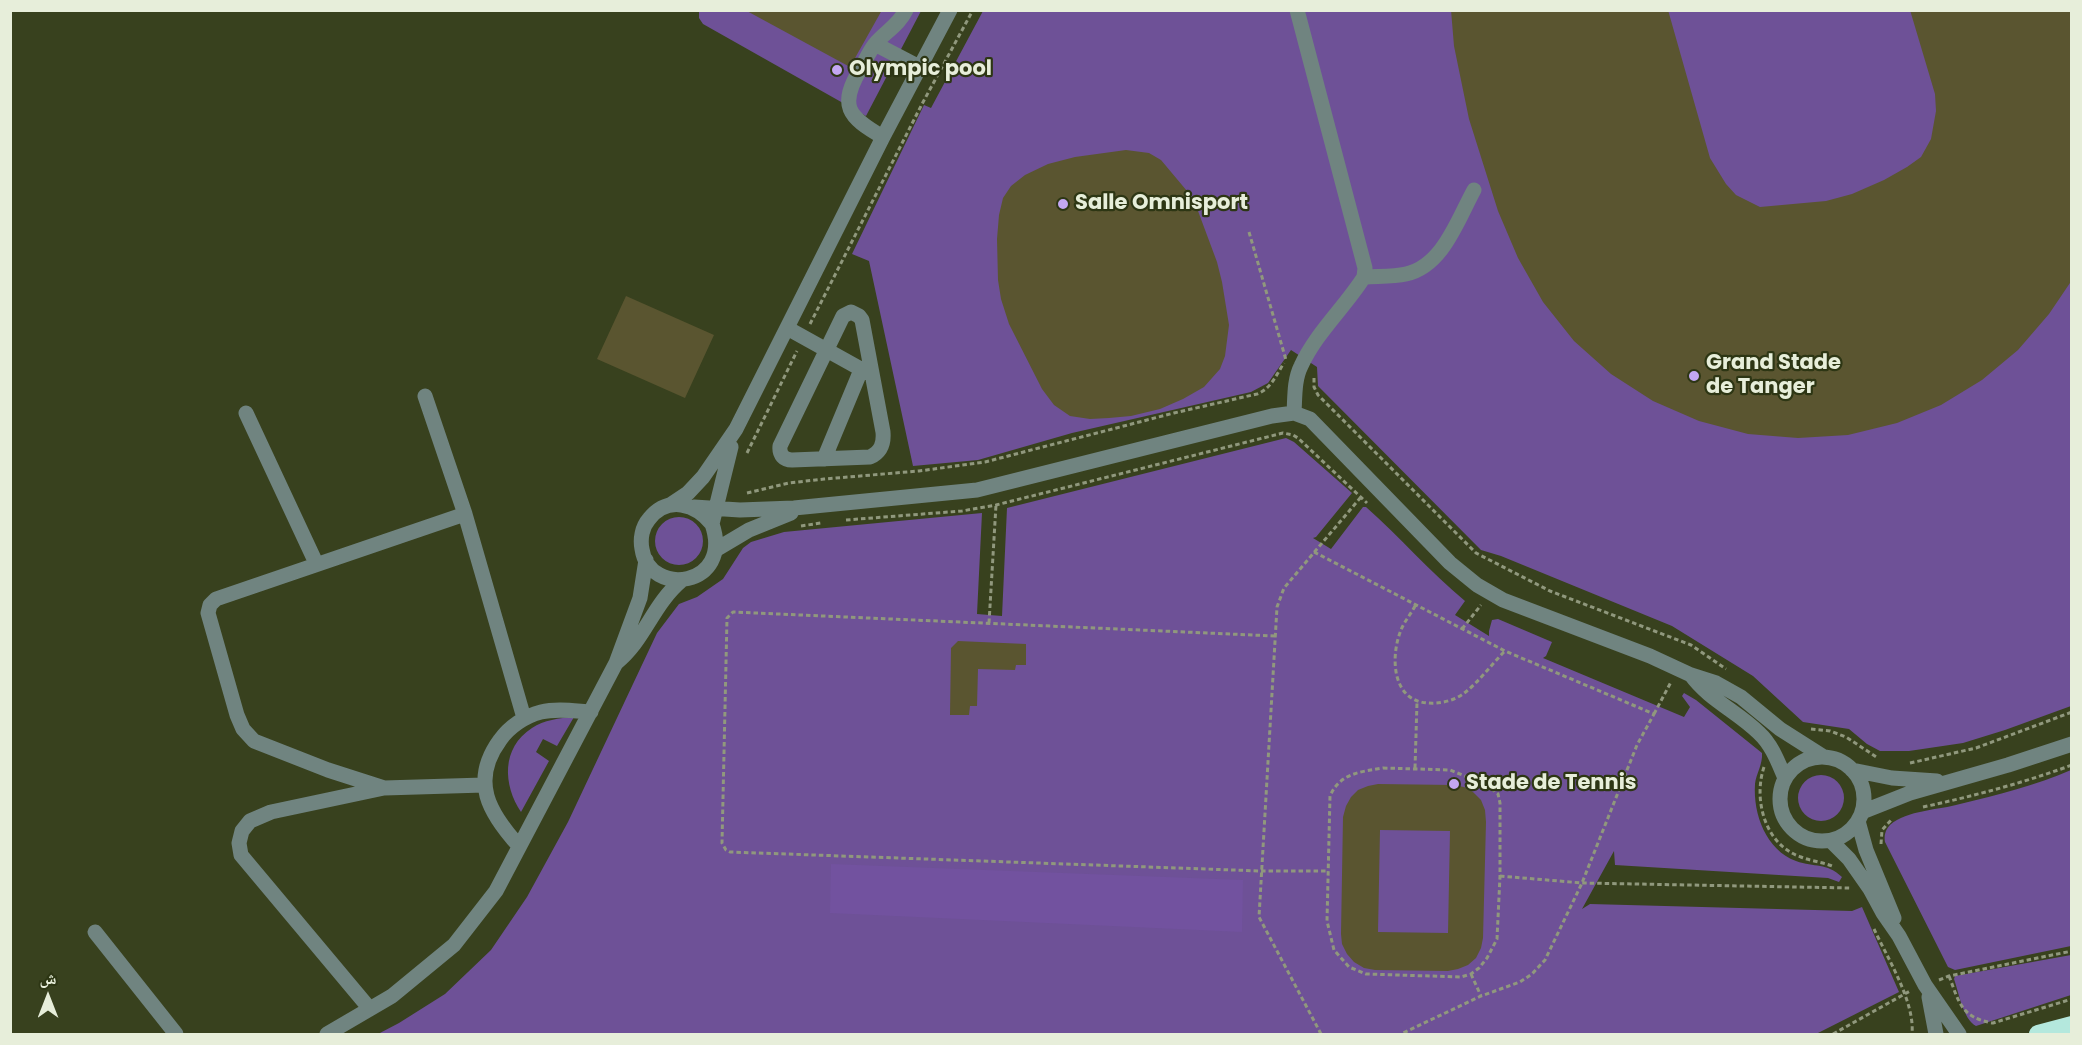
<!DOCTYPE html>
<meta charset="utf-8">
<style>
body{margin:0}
#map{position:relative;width:2082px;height:1045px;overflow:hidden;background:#38411e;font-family:Poppins,"Noto Naskh Arabic",sans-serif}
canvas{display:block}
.frame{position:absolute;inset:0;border:12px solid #e7eeda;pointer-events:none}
.north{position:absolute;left:18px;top:967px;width:60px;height:60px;-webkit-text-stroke:4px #2d3614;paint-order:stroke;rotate:0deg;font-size:16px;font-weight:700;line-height:24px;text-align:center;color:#e7eeda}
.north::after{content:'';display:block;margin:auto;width:21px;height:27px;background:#e7eeda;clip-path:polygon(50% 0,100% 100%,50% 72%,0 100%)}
</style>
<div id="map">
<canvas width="2082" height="1045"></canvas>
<div class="frame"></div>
<div class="north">ش</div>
</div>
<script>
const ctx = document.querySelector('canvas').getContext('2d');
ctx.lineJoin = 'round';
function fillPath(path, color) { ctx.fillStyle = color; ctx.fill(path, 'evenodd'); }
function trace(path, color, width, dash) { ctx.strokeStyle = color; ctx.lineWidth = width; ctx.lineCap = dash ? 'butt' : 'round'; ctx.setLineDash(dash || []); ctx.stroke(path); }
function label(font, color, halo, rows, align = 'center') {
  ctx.font = font + ' Poppins,sans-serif'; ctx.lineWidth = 4.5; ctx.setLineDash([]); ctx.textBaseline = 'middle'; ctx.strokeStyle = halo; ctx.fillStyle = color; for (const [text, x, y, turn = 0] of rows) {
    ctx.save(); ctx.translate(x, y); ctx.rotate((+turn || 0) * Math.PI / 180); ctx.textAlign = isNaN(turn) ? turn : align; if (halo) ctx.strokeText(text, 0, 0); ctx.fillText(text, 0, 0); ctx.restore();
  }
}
fillPath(new Path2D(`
 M699 10 921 11 866 116 703 24 699 18Z
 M983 11H2071V706L2005 730 1963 743 1909 751H1880L1867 744 1849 729 1803 722 1753 676 1672 626 1501 556 1481 550 1318 386 1317 367 1291 350 1268 383 1251 392 1072 433 978 460 913 466 869 261 852 254 924 105 931 108Z
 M1286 438 1294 442 1352 493 1316 537 1313 538 1331 549 1363 507H1366C1400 537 1430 572 1465 601L1455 615 1489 636V631L1492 620 1498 619 1552 642 1546 656 1543 658 1684 717 1690 707 1682 696 1684 693 1696 700 1762 753C1763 764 1756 774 1755 784 1753 814 1766 850 1796 861 1815 868 1826 862 1842 877L1839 882 1828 878 1615 865 1614 851 1582 909 1590 904 1852 911 1862 907 1899 992 1816 1034H378L399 1023 445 994 491 950 527 897 568 822 657 633 679 604 697 597 723 579 743 548 751 542 784 532 982 513 977 614 1002 616 1007 508Z
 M655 541a24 24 0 1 1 48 0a24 24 0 1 1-48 0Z
 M574 717 557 746 543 739 536 752 549 761 521 812C503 785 501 748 532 728 544 720 559 718 574 717Z
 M2071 770V946L1955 970 1948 967 1885 842C1884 836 1885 830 1890 825 1907 810 1939 810 1960 804 1998 795 2036 785 2071 770Z
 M1798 798a23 23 0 1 1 46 0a23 23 0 1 1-46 0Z
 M2071 955V995L1976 1026C1963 1019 1959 993 1954 979L1955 976Z`), '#6e5197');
fillPath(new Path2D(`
 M831 864 1243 880 1242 932 830 913Z`), '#72529f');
fillPath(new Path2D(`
 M745 10H882L850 67Z
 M1451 10H1668L1710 158 1726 184 1736 195 1760 207 1826 201 1852 194 1884 180 1907 167 1921 157 1931 139 1936 111 1935 94 1910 10H2072V280L2049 314 2018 350 1982 380 1941 405 1897 423 1848 435 1798 438 1748 434 1699 421 1653 401 1611 374 1574 341 1543 302 1518 258 1498 211 1469 119 1454 46Z
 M1126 150 1149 153 1161 160 1187 191 1198 211 1217 262 1222 282 1229 325 1225 356 1220 369 1204 387 1183 399 1160 409 1131 416 1109 418 1090 419 1070 416 1054 405 1042 389 1009 324 1001 299 998 280 997 239 999 215 1003 198 1011 186 1025 175 1048 164 1075 157Z
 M626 296 714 335 685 398 597 359Z
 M958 641 1026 644V665H1016L1015 670 978 669 977 706H970L969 715H950L951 648Z
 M1378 784 1453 785 1464 787 1473 792 1481 800 1485 810 1486 822 1483 938 1481 948 1476 958 1468 965 1458 969 1448 971 1375 970 1364 968 1354 962 1347 954 1342 944 1341 934 1343 817 1346 806 1351 797 1358 790 1368 786ZM1380 830 1450 831 1448 933 1378 932Z`), '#5a5530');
trace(new Path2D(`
 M1249 232 1286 360
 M810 324 922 104 973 10
 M1314 378V387L1318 395 1476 553 1550 591 1691 645 1726 669
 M747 453 797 351
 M747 493 789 483 824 479 919 471 985 462 1174 413 1257 394C1271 389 1276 375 1284 363
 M846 520 962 511 996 505 1283 433 1293 435 1298 438 1367 503
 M801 526 821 523
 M1314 552 1505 651 1654 714 1637 745 1582 883 1545 960 1532 974 1520 982 1481 996 1401 1034
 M1415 606C1411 614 1404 622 1401 630 1390 657 1392 701 1428 703 1439 704 1453 701 1463 694 1478 683 1491 665 1505 651
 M989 623 996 505
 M1462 629 1481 605
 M1275 636 733 612 727 618 722 843 726 850 730 852 1261 871H1328
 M1654 714 1671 682
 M1811 729 1830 731 1846 737 1878 758
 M1910 763 1976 748 2072 712
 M1764 767C1753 800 1765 845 1801 857 1811 861 1822 862 1832 866
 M1383 768 1450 770 1487 785 1498 794 1500 803V876L1497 939 1487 958 1479 968 1471 974 1461 977 1366 974 1349 967 1334 950 1327 921 1330 796C1340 773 1360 772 1383 768Z
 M1415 768 1417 702
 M1923 807C1974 796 2023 783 2072 765
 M1881 844 1882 830 1892 819
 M1500 876 1582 883 1850 888
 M1874 929C1888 959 1915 1002 1912 1034
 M1471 974 1481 996
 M1949 976C1959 1002 1961 1018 1993 1023L2072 999
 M1939 980 1949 976 2072 951
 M1321 1034 1259 917 1277 607 1284 588 1361 497
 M1833 1034 1910 991`), '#90987d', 3, [4.5, 3]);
trace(new Path2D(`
 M875 44 921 68
 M883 137C848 117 838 106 861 68 865 61 869 52 875 44 885 32 899 25 906 10
 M1364 277C1378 276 1393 277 1406 274 1443 266 1458 219 1474 190
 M851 312 859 316 862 320 883 432C884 444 881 452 870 457L792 460C784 460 779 455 780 446L843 316Z
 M787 328 868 373
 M425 396 465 514 524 718
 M246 413 316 563
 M1294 413C1295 397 1294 380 1301 366 1316 333 1345 307 1364 277L1365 268 1297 10
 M824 459 861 370
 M670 505 688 493 703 477 736 429 883 137 950 10
 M694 507 740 510 794 508 977 490 1272 416 1294 413 1310 419 1450 563 1477 585 1503 600 1650 656 1691 675 1716 683 1741 697 1780 729 1824 757
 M712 524C696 504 668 495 649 519 642 527 640 539 642 549 649 598 734 587 712 524L731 447
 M717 549 749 530 791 513
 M616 663C645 640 652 605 682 580
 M1691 675C1708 699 1738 712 1759 733 1772 745 1778 762 1785 778
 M1780 799a42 42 0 1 1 84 0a42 42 0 1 1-84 0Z
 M1852 770 1892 778 1937 781
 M384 788 328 770 254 741 243 729 237 715 208 613 210 605 216 599 465 514
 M1862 812 1910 793 2008 765 2072 744
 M1858 821 1866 850 1894 918
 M1831 841 1849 859 1870 889 1883 913 1899 936 1925 985 1959 1034
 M519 846C489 813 470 781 500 740 509 727 525 716 541 712 557 708 575 711 591 712
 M95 932 176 1034
 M1929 997 1936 1034
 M370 1009 241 855 239 843 242 831 250 821 271 812 384 788 484 785
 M327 1034 392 996 454 945 496 891 616 663 640 598 646 560`), '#708480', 15);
trace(new Path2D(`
 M2038 1034 2072 1025`), '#b4e8dd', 18);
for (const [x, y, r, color] of [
 [837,70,6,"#c3a7f2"],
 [1063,204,6,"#c3a7f2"],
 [1694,376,6,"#c3a7f2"],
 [1454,784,6,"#c3a7f2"]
]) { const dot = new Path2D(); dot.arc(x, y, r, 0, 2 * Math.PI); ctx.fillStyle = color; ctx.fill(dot); trace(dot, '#2d3614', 2); }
label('bold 21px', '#e7eeda', '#2d3614', [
 ["Olympic pool",849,70],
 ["Salle Omnisport",1075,204],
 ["Grand Stade",1706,364],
 ["de Tanger",1706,388],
 ["Stade de Tennis",1466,784]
], 'left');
</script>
